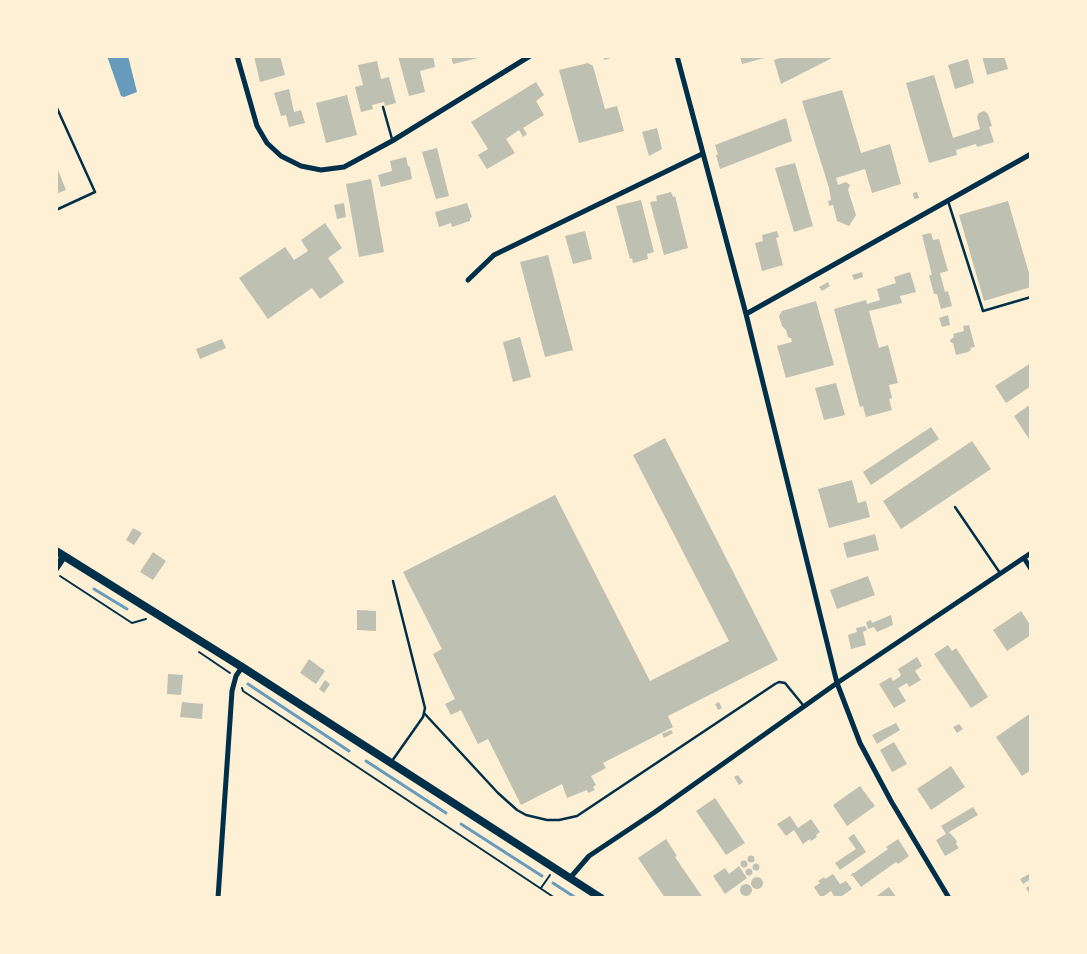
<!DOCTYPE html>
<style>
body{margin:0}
#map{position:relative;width:1087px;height:954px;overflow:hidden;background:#fdf0d5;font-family:"Exo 2",sans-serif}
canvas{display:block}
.frame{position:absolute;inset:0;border:58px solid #fdf0d5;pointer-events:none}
</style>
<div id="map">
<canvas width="1087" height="954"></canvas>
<div class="frame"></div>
</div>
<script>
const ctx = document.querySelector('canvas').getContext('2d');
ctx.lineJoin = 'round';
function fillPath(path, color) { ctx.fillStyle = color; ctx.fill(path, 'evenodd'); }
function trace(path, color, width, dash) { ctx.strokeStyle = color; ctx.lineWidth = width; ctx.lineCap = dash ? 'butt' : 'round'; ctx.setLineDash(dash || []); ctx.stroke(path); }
fillPath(new Path2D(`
 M107 56H128L137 92 124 97 121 96Z`), '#669bbc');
trace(new Path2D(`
 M94 589 127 609
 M248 684 349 751
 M366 761 446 813
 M461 824 542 876
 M553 883 576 898`), '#669bbc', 3);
fillPath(new Path2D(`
 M254 56H280L285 75 260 82Z
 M398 56H433L435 67 420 71 425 92 409 96Z
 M451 56H482V57L453 64Z
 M603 56H614V57L604 60Z
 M740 56H763L764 58 742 64Z
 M786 56H836L781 84 774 60Z
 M982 56H1004L1008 69 987 75Z
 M968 59 974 83 955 89 948 65Z
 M377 61 381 79 389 77 396 103 385 106 384 102 372 105 373 109 361 112 355 87 363 85 358 65Z
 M588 63 593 66 605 109 617 106 624 131 579 143 559 70Z
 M934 75 953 138 980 129 977 117 979 113 984 111 988 114 992 126 989 127 994 142 977 147 976 144 956 150 957 155 929 163 906 83Z
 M536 82 544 95 536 101 544 115 523 128 527 134 523 137 519 130 506 139 515 153 487 169 478 155 488 149 471 122Z
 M289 89 294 112 301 110 305 123 289 127 286 115 281 116 274 93Z
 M842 90 861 153 890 144 901 184 872 193 865 169 836 178 838 185 846 182 850 185 848 190 856 215 849 226 837 221 833 205 829 206 828 201 831 200 829 188 802 101Z
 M347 95 357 135 326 143 316 103Z
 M786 118 792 141 720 169 716 155H718L715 145Z
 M657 128 662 149 649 156 642 132Z
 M437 148 449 196 436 199 422 152Z
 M406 157 408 166 410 167 412 179 381 187 378 175 392 171 390 161Z
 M795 163 813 226 794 232 775 168Z
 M56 165 66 190 56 194Z
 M371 179 384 252 359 257 346 184Z
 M671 192 673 197 675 196 688 248 664 255 650 202 657 201 656 196Z
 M917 192 919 198 914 199 913 193Z
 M641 200 654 252 647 254 648 259 633 263 632 258 630 259 616 206Z
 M1008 201 1031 280V287L984 301 959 215Z
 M344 203 346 217 337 219 334 205Z
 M467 203 472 217 470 218V221L452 227 451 223 439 227 435 212Z
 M325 223 342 248 328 258 344 282 320 299 312 288 268 319 239 278 285 247 294 260 308 251 301 240Z
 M585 231 592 259 573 264 565 236Z
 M777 231 779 237 776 238 783 265 762 271 755 243 763 241 762 235Z
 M931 233 933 240 939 239 948 271 940 273 945 292 948 291 952 306 941 309 937 294H934L929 275H932L922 235Z
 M548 255 573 350 545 357 520 262Z
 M862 272 863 277 854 280 852 275Z
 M910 272 916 292 900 296 902 303 869 311 879 348 888 345 898 383 889 385 892 398 889 399 892 410 866 417 863 406 860 407 834 309 866 300 867 304 880 300 877 289 896 283 894 277Z
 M828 282 830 286 822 291 819 287Z
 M816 301 834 365 786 378 777 346 792 342 791 338 788 337 786 330 782 326 779 316 782 311Z
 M948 315 950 325 942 327 939 318Z
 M969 325 975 347 970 348 971 350 968 352 956 355 953 343 950 342V340L954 337 953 334 964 331 963 326Z
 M520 337 531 377 513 382 503 342Z
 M222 339 226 348 200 359 196 349Z
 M1031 363V386L1006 403 995 386Z
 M836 383 845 415 824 420 815 388Z
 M1031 404V442L1014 416Z
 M931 427 939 439 871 485 863 472Z
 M665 438 778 660 668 716 673 727 603 763 606 768 591 776 596 785 593 787 595 790 588 793 587 790 567 798 562 784 521 805 488 739 478 744 461 710 451 715 445 704 455 699 433 654 442 649 403 572 555 495 650 681 729 641 633 455Z
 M972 441 991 469 901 529 883 501Z
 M852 480 858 503 866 501 870 517 829 528 818 489Z
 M133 528 142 533 134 545 126 540Z
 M875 534 879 550 847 558 843 543Z
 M153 552 166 561 153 580 140 572Z
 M868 576 875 595 837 609 830 590Z
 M357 610 376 611V631L357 630Z
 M1021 611 1031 626V635L1007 651 993 630Z
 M891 615 893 625 877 632 874 627 868 629 866 622 871 620 872 623Z
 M865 626 867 630 863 632 866 645 851 649 848 635 857 632 856 628Z
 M948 645 952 651 956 648 988 697 971 708 934 654Z
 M917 657 922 666 915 671 921 680 909 687 907 683 898 688 906 701 894 708 879 684 891 677 893 681 898 678 901 675 898 669Z
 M309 659 325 671 316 684 300 673Z
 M168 674 183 675 181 695 167 694Z
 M325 680 330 684 324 693 319 689Z
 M182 702 203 704 202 719 180 717Z
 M719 702 722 708 718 710 715 704Z
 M1031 713V770L1022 776 996 737Z
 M896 723 900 730 877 744 872 735Z
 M959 724 963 729 957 733 953 727Z
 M671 730 673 733 664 738 662 734Z
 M894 742 907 764 892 772 880 750Z
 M951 766 965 787 931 810 917 789Z
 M738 775 743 782 739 785 734 777Z
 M860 786 875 806 847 826 833 805Z
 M715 798 745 843 726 855 696 811Z
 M973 807 978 815 949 832 957 841 956 844 959 848 945 856 936 840 946 834 941 826Z
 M790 816 798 828 811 819 820 832 816 835 817 837 811 841 810 839 803 844 794 830 786 836 777 824Z
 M854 834 866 852 840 870 835 863 856 849 848 838Z
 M666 839 677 856 675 857 703 898H665L638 858Z
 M898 839 909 856 898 864 896 862 861 887 853 876H851L852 873H854L888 849 886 847Z
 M747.5 859a3.5 3.5 0 1 1 7 0a3.5 3.5 0 1 1-7 0Z
 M740.5 864a3.5 3.5 0 1 1 7 0a3.5 3.5 0 1 1-7 0Z
 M752.5 867a3.5 3.5 0 1 1 7 0a3.5 3.5 0 1 1-7 0Z
 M739 866 747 878 725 894 713 876 725 868 729 874Z
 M745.5 872a3.5 3.5 0 1 1 7 0a3.5 3.5 0 1 1-7 0Z
 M1031 873V879L1023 884 1020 879Z
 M833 874 840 884 846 881 852 889 839 898H835L831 891 821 898 814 887 820 883 818 881 824 877 825 879Z
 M751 883a6 6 0 1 1 12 0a6 6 0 1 1-12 0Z
 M740 890a6 6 0 1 1 12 0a6 6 0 1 1-12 0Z
 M1031 885V896L1026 888Z
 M889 887 897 898H874Z`), '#bec0b2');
trace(new Path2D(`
 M60 576 132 623 146 619
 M199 652 230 673
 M242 688 243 691 555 898
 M541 888 550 875`), '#003049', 2);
trace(new Path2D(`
 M56 106 95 192 56 210
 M383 107 392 139
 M948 201 983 311 1031 297
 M955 507 1000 573
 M424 713 498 793 517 810 526 815 547 820H559L577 816 775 684 779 682 785 683 803 705
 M392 761 423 717 425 708 393 581`), '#003049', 2.5);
trace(new Path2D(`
 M237 56 257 126 267 143 281 156 301 166 321 170 344 167 392 141 530 56
 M677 56 746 314 837 683 860 743 891 801 949 898
 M468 280 494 255 702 154
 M746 314 1031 154
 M1024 558 1031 569
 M570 878 589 856 655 812 837 683 1031 553
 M218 898 232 691 236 676 242 667`), '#003049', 5);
trace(new Path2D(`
 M56 568 64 556`), '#003049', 7);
trace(new Path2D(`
 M56 551 242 667 601 898`), '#003049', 8);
</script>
